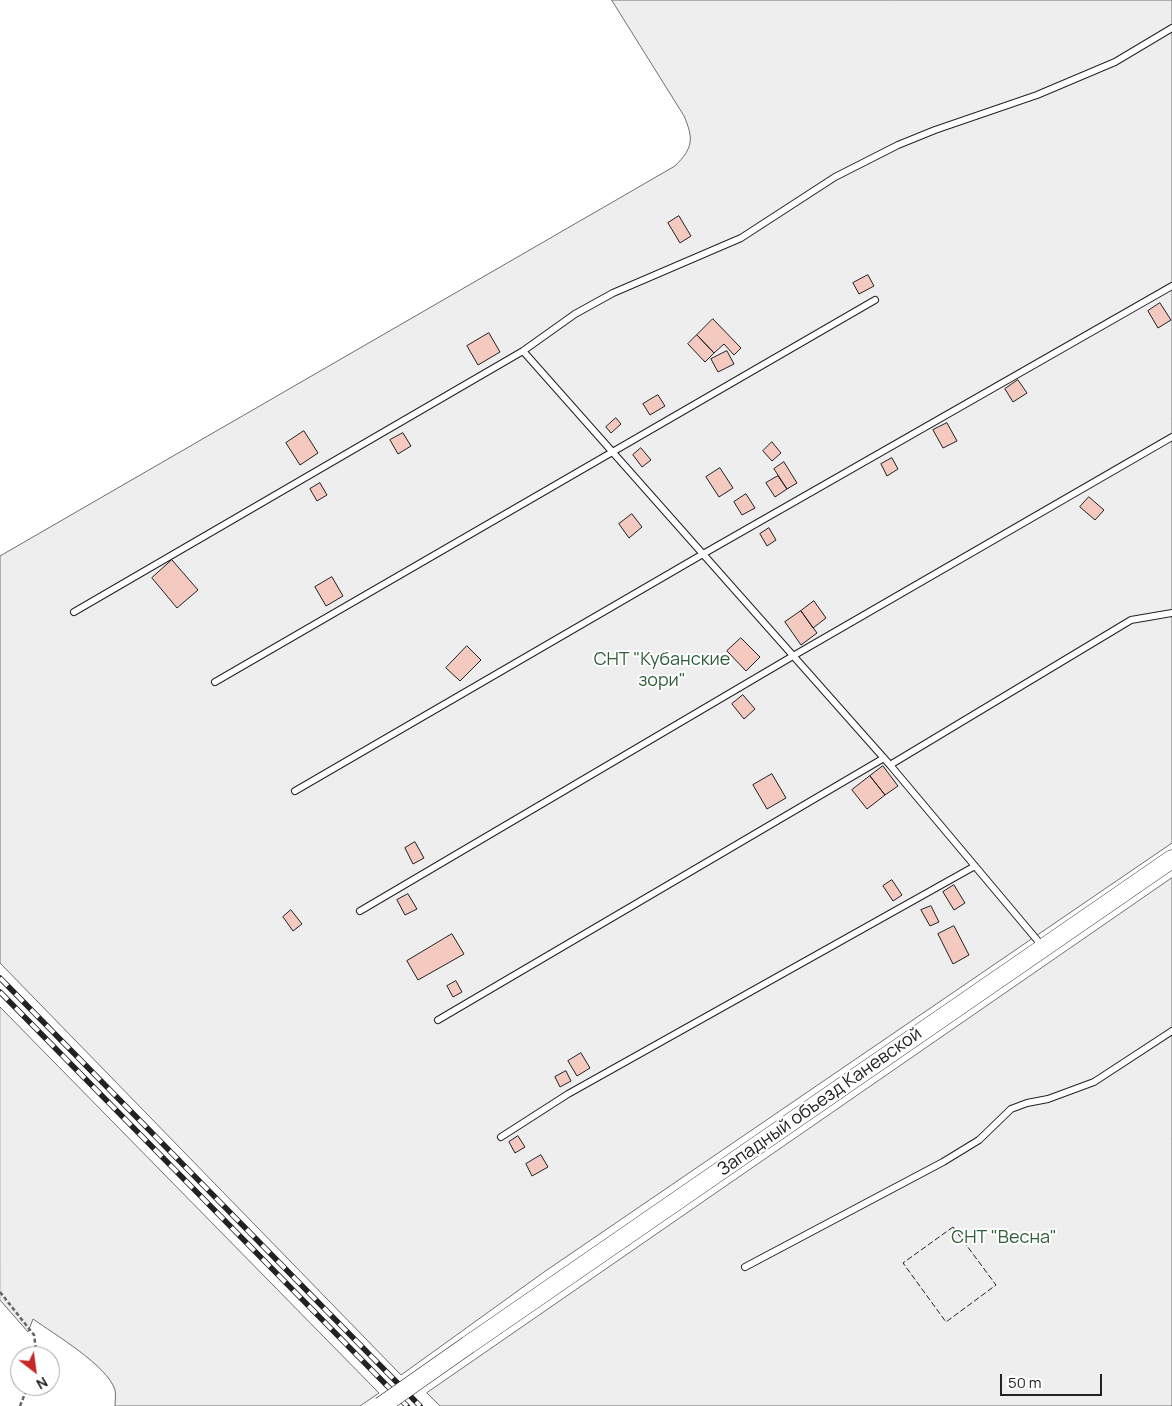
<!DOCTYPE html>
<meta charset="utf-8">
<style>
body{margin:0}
#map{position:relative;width:1172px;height:1406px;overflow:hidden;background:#fff;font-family:Manrope,sans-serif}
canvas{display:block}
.north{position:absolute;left:10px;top:1346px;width:50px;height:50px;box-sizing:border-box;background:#fff;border:1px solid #a7a7a7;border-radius:50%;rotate:150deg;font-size:14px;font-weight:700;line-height:20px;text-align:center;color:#222}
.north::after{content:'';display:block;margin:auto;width:18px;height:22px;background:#c62828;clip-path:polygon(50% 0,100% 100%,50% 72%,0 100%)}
.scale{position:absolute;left:1000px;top:1374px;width:102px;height:22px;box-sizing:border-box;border:2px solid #222;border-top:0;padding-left:6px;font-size:15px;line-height:18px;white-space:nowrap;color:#222;-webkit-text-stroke:4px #fff;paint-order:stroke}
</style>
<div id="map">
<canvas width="1172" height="1406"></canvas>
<div class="north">N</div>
<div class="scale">50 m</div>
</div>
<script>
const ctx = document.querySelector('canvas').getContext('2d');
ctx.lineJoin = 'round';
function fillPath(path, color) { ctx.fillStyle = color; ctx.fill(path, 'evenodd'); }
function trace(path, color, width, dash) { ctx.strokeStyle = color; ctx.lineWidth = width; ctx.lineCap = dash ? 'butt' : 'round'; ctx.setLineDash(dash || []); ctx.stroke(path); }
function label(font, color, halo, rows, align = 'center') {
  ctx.font = font + ' Manrope,sans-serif'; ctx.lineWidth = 4; ctx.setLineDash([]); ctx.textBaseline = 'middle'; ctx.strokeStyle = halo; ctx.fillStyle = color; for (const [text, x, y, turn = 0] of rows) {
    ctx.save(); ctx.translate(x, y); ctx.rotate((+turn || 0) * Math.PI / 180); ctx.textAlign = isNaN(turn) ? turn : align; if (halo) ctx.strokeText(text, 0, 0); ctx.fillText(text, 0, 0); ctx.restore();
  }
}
const green = new Path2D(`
 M612 0H1172V843L544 1272 401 1375 0 963V556L675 166C693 148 694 139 684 116Z
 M1172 878V1406H440L427 1393Z
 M0 1007 379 1393 360 1406H115C115 1401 116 1395 115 1390 108 1366 54 1334 33 1319L28 1332 0 1300Z`);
fillPath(green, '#eee');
trace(green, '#6f6f6f', 1);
const building = new Path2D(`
 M679 216 691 236 680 243 668 223Z
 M868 275 874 286 859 294 853 283Z
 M1160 303 1171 320 1158 328 1148 311Z
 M713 319 741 348 734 355 724 344 714 353 697 335Z
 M489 333 500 352 478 365 467 346Z
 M697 335 714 353 705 362 688 344Z
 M727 351 734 364 718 372 711 359Z
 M1018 380 1027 393 1013 402 1005 389Z
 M658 395 665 406 650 415 643 404Z
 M616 418 621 424 611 433 606 427Z
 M947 423 957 441 943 448 933 430Z
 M304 431 318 453 300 465 286 443Z
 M403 433 411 446 398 454 390 440Z
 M772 442 781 453 772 461 763 451Z
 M641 448 651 460 642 467 633 455Z
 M892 458 898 469 887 476 881 464Z
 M784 462 797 483 787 489 774 469Z
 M720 468 733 488 719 497 706 477Z
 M778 476 787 489 775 497 766 483Z
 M320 483 327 495 317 501 310 489Z
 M746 494 755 508 742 515 734 502Z
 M1089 497 1104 510 1095 520 1080 507Z
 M632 514 642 527 629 538 619 524Z
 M769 528 776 540 767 546 760 534Z
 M172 560 198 590 177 608 152 578Z
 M332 577 343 596 326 606 315 587Z
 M814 601 826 618 813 628 801 611Z
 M801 611 817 633 801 645 785 622Z
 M741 638 760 657 746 671 727 651Z
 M467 646 481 660 460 681 446 668Z
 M743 695 755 709 744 719 732 704Z
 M883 766 898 786 885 795 870 776Z
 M772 774 786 798 767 809 753 785Z
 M870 776 885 795 867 809 852 790Z
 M415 842 424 858 413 864 405 848Z
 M892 880 902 895 893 901 883 886Z
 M954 885 965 903 954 910 943 892Z
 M408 894 417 909 405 915 397 900Z
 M931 906 939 922 930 926 921 910Z
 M291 910 302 924 293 931 283 917Z
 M954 926 969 955 953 964 938 934Z
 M452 934 464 954 418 980 407 961Z
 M456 981 462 992 453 997 447 986Z
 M581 1053 590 1068 577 1076 568 1061Z
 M566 1071 571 1081 560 1087 555 1077Z
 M518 1136 525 1147 515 1153 509 1142Z
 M541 1155 548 1167 532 1176 526 1164Z`);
fillPath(building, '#f3c9c0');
trace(building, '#222', 1);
const service = new Path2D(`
 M523 351 890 765 1043 947
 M74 612 523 351 575 314 613 293 741 238 835 177 898 145 935 130 1037 95 1115 62 1172 28
 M215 682 875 300
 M890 765 1131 620 1172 613
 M295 791 703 554 1172 286
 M360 911 793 656 1172 437
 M438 1020 884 758
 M501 1137 568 1094 975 866
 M745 1267 943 1162 979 1140 1011 1109 1027 1103 1048 1099 1094 1082 1172 1031`);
const secondary = new Path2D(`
 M468 1345 1172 859`);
trace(service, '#222', 8);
trace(secondary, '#222', 19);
trace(new Path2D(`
 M0 1292 34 1335 37 1356
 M20 1406 28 1386`), '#646464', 2.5, [4, 2.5]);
trace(service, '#fff', 6);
trace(secondary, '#fff', 18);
const rail = new Path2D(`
 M0 978 420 1406
 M0 992 407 1406`);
trace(rail, '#222', 5.5);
trace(rail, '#fff', 4, [11]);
const secondaryBridge = new Path2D(`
 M381 1406 468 1345`);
trace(secondaryBridge, '#222', 19, []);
trace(secondaryBridge, '#fff', 18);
trace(new Path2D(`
 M953 1227 996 1285 946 1322 903 1263Z`), '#222', 1, [6, 2.5]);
label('18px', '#2f5e38', '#fff', [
 ["СНТ \"Кубанские",662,660],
 ["зори\"",662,681],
 ["СНТ \"Весна\"",1004,1238]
]);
label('18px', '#222', '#fff', [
 ["Западный объезд Каневской",820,1102,-35]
]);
</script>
